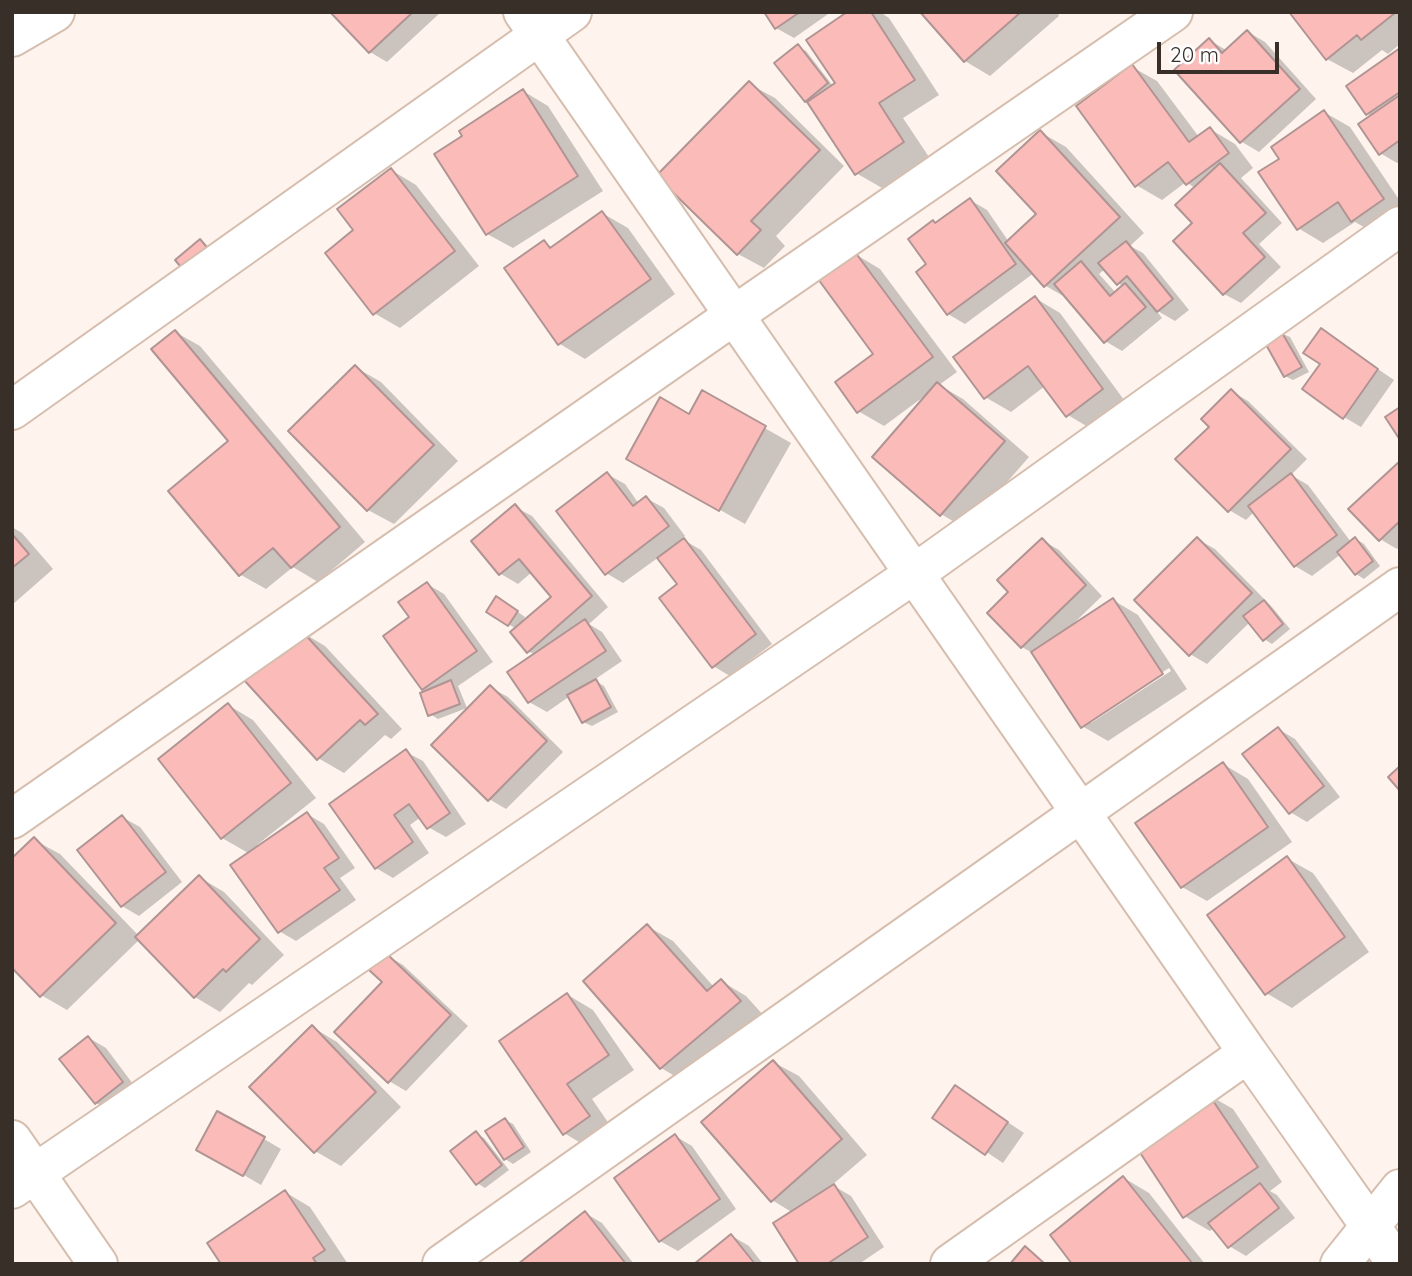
<!DOCTYPE html>
<style>
body{margin:0}
#map{position:relative;width:1412px;height:1276px;overflow:hidden;background:#fef4ed;font-family:Quicksand,sans-serif}
canvas{display:block}
.frame{position:absolute;inset:0;border:14px solid #382f29;pointer-events:none}
.scale{position:absolute;left:1157px;top:42px;width:122px;height:32px;box-sizing:border-box;border:4px solid #382f29;border-top:0;padding-left:9px;font-size:21px;line-height:24px;white-space:nowrap;color:#382f29;-webkit-text-stroke:5px #fff;paint-order:stroke}
</style>
<div id="map">
<canvas width="1412" height="1276"></canvas>
<div class="frame"></div>
<div class="scale">20 m</div>
</div>
<script>
const ctx = document.querySelector('canvas').getContext('2d');
ctx.lineJoin = 'round';
function fillPath(path, color) { ctx.fillStyle = color; ctx.fill(path, 'evenodd'); }
function trace(path, color, width, dash) { ctx.strokeStyle = color; ctx.lineWidth = width; ctx.lineCap = dash ? 'butt' : 'round'; ctx.setLineDash(dash || []); ctx.stroke(path); }
fillPath(new Path2D(`
 M441 12 387 62 370 52 333 13Z
 M766 12H831L794 38 776 28Z
 M850 12H880L889 18 939 95 903 118 929 157 882 188 856 173 810 103 806 100 798 47 806 51 833 86 837 84Z
 M922 12H1057L1059 16 990 76 965 61Z
 M1291 12H1400V44L1388 54 1382 50 1353 73 1327 59Z
 M1248 32 1265 42 1316 99 1259 152 1242 142 1176 70 1209 40 1226 50Z
 M1400 50V161L1397 163 1380 153 1372 117 1368 114 1349 87Z
 M1132 67 1157 81 1199 137 1210 129 1235 144 1253 168 1241 178 1282 223 1259 244 1281 267 1241 303 1224 294 1195 223V188L1186 182 1162 200 1136 185Z
 M749 84 775 98 844 166 776 236 785 246 764 268 738 254Z
 M523 91 548 106 603 191 513 248 487 234 464 136Z
 M1324 112 1350 127 1400 201V220L1378 235 1355 222 1323 243 1298 228 1281 159Z
 M1040 132 1066 147 1144 233 1130 246 1143 253 1189 310 1175 321 1156 310 1162 318 1122 351 1105 341 1070 300 1046 286 1034 273 965 324 948 314 929 264 936 224 970 200 987 210 1009 242 1039 215ZM1105 269 1123 287 1116 293 1099 274Z
 M391 170 416 185 479 266 400 328 374 313 356 230Z
 M602 213 628 228 675 294 585 359 560 344 507 269 544 242 553 248Z
 M855 254 880 269 957 372 939 385 963 399 1029 457 966 529 941 514 926 395 884 426 858 411 875 354Z
 M1035 298 1060 313 1127 404 1093 430 1068 415 1045 386 1011 412 985 397Z
 M1322 331 1394 380 1361 427 1344 417Z
 M175 332 200 346 365 542 318 582 293 567 266 589 241 575 231 441Z
 M1281 333 1290 337 1309 372 1293 380 1285 376Z
 M355 367 381 382 458 461 394 524 368 510Z
 M1231 391 1248 401 1307 459 1291 475 1308 485 1351 542 1356 539 1364 544 1380 566 1364 579 1356 574 1341 554 1312 576 1295 566 1254 512 1246 520 1229 510 1211 427Z
 M703 393 791 443 745 524 628 458 690 416Z
 M1400 463V546L1397 549 1380 539Z
 M607 474 625 484 639 504 646 498 664 508 685 536 682 539 701 550 772 644 730 676 713 666 680 585 659 557 623 583 606 573Z
 M515 507 532 516 608 607 589 624 602 632 622 661 594 680 604 686 618 712 592 726 583 722 570 696 547 712 529 702 535 655 528 651 516 629 489 611 505 603 525 617 520 625 553 598 532 572 518 584 501 574 474 542Z
 M12 527 22 533 53 569 12 605Z
 M1197 539 1215 549 1272 607 1290 629 1272 644 1264 639 1250 622 1207 664 1190 654Z
 M1042 540 1059 550 1102 596 1073 624 1074 626 1113 600 1138 615 1187 689 1108 741 1082 726 1034 654 1022 647 1011 592ZM1169 668 1171 671 1091 723V719Z
 M427 584 444 594 493 662 458 686 467 708 438 719 430 714 428 691 423 689 412 618Z
 M300 631 325 646 402 729 391 739 385 735 344 773 318 758Z
 M490 687 508 697 563 752 506 809 489 799Z
 M228 705 253 720 316 798 257 845 259 847 307 814 324 824 355 868 340 878 356 900 296 941 279 931 250 854 222 838Z
 M1278 729 1295 739 1340 797 1307 822 1290 812Z
 M406 752 423 761 466 824 446 837 428 827 421 817 410 825 429 853 393 878 376 868Z
 M1223 764 1248 779 1292 842 1207 901 1182 887Z
 M122 817 140 827 182 882 139 916 122 906Z
 M34 840 60 854 139 936 199 877 224 892 284 955 252 985 249 983 220 1012 195 997 140 939 67 1010 41 995Z
 M1288 859 1313 873 1369 952 1292 1008 1266 993Z
 M647 926 673 941 714 987 721 981 746 996 765 1017 687 1083 661 1068 585 981Z
 M386 955 403 965 468 1026 406 1091 389 1081Z
 M568 995 593 1010 634 1070 592 1099 614 1131 589 1148 564 1133Z
 M312 1027 337 1042 401 1107 341 1166 315 1151Z
 M89 1038 106 1048 139 1092 113 1113 96 1103Z
 M773 1062 799 1076 867 1155 832 1185 851 1196 884 1247 859 1264H801L793 1213 772 1200Z
 M955 1087 1024 1133 1003 1163 934 1117Z
 M1207 1094 1233 1109 1282 1182 1270 1191 1277 1195 1295 1218 1246 1256 1229 1246 1214 1228 1210 1231 1184 1216Z
 M505 1120 513 1124 531 1152 513 1164 505 1159Z
 M476 1134 484 1138 509 1170 485 1188 477 1183Z
 M675 1136 692 1146 736 1209 678 1251 660 1241Z
 M264 1139 281 1149 261 1185 199 1149Z
 M1124 1178 1149 1193 1205 1264H1075Z
 M285 1192 310 1207 348 1264H223Z
 M585 1213 602 1223 634 1264H520Z
 M732 1236 749 1246 763 1264H696Z`), '#0003');
const building = new Path2D(`
 M330 12H413L369 53Z
 M764 12H800L775 29Z
 M847 12H871L915 80 879 103 904 142 855 175 807 102 835 83 806 40Z
 M920 12H1021L964 62Z
 M1289 12H1394L1395 13 1361 40 1357 35 1326 60Z
 M1247 30 1300 89 1240 143 1174 70 1209 38 1222 53Z
 M798 44 828 83 805 102 774 63Z
 M1400 48V92L1366 115 1346 86Z
 M1132 64 1189 142 1210 127 1229 153 1186 185 1168 162 1135 187 1076 106Z
 M749 81 820 150 751 221 761 230 737 255 656 176Z
 M523 89 578 176 486 235 434 154 462 136 459 131Z
 M1400 95V140L1379 155 1358 124Z
 M1324 110 1384 199 1351 222 1338 202 1297 230 1258 172 1279 159 1271 147Z
 M1040 130 1120 217 1044 287 1005 243 1036 214 996 171Z
 M1220 163 1266 213 1243 233 1265 257 1223 295 1173 241 1192 223 1175 205Z
 M391 168 455 251 373 315 325 253 353 230 337 209Z
 M970 198 1016 264 947 315 916 272 926 264 908 239 933 220 935 223Z
 M602 211 651 279 558 345 504 268 544 240 550 248Z
 M200 239 211 252 186 273 175 260Z
 M1126 241 1173 299 1157 312 1127 276 1117 285 1098 263Z
 M855 252 933 357 857 413 835 382 873 354 818 279Z
 M1081 261 1110 296 1125 283 1146 307 1104 343 1054 284Z
 M1035 296 1103 389 1066 417 1028 366 984 399 953 357Z
 M1321 328 1378 369 1343 419 1302 389 1320 364 1303 353Z
 M175 330 340 527 291 568 273 548 239 576 168 491 228 441 151 349Z
 M1281 331 1302 367 1284 377 1264 341Z
 M355 365 434 445 367 511 288 431Z
 M937 382 1005 441 940 516 872 457Z
 M1231 389 1291 449 1228 512 1175 459 1209 427 1201 419Z
 M702 390 766 426 719 511 626 459 660 397 689 414Z
 M1400 407V440L1385 417Z
 M1400 461V521L1379 541 1348 509Z
 M607 472 633 506 646 496 669 526 605 575 556 511Z
 M1291 473 1337 535 1294 567 1248 506Z
 M515 504 592 596 527 653 510 632 551 597 519 559 499 575 471 541Z
 M12 534 29 554 12 568Z
 M1197 537 1252 593 1189 656 1134 600Z
 M1355 537 1373 561 1355 575 1337 552Z
 M684 538 756 634 712 668 659 598 677 584 657 558Z
 M1042 538 1086 585 1021 648 987 613 1008 592 997 580Z
 M427 582 477 651 422 690 383 636 409 617 398 602Z
 M496 596 518 611 508 626 486 612Z
 M1113 598 1163 674 1081 728 1031 652Z
 M1264 600 1283 624 1263 641 1243 616Z
 M585 619 606 651 528 703 507 672Z
 M300 629 378 714 365 725 360 720 317 760 244 680Z
 M596 679 611 707 582 723 567 695Z
 M451 680 460 704 428 716 420 693Z
 M490 685 547 741 488 801 431 745Z
 M228 703 291 783 221 839 158 759Z
 M1278 727 1324 786 1289 814 1242 754Z
 M406 749 450 813 427 829 409 804 394 815 413 842 375 869 329 804Z
 M1223 762 1268 827 1181 888 1135 823Z
 M1400 766V791L1388 777Z
 M307 812 339 858 324 868 340 890 278 933 230 865Z
 M122 815 166 872 121 907 77 850Z
 M34 837 116 923 40 997 12 968V858Z
 M1287 856 1345 937 1265 995 1207 915Z
 M199 875 260 939 226 972 223 969 194 998 135 937Z
 M647 924 707 991 721 979 741 1001 660 1069 583 981Z
 M386 953 451 1015 388 1083 334 1032 382 982 369 970Z
 M567 993 609 1055 567 1084 590 1116 563 1135 499 1041Z
 M312 1025 376 1092 314 1153 249 1087Z
 M88 1036 123 1082 95 1104 59 1059Z
 M773 1060 842 1139 771 1202 701 1122Z
 M955 1085 1008 1122 985 1155 932 1118Z
 M1207 1092 1258 1167 1183 1218 1133 1142Z
 M217 1111 265 1137 243 1176 196 1150Z
 M505 1118 524 1147 504 1160 485 1131Z
 M476 1131 502 1165 476 1185 450 1151Z
 M675 1134 720 1199 659 1242 614 1178Z
 M1123 1176 1192 1263 1191 1264H1072L1050 1235Z
 M1260 1183 1279 1208 1228 1248 1208 1223Z
 M834 1184 868 1237 827 1264H799L773 1223Z
 M285 1190 325 1250 313 1258 317 1264H221L207 1243Z
 M585 1211 626 1264H518Z
 M731 1234 755 1264H694Z
 M1025 1246 1045 1264H1010Z`);
fillPath(building, '#fabbb9');
trace(building, '#b09493', 2);
const minor = new Path2D(`
 M523 12 1248 1053
 M12 37 55 12
 M12 410 572 12
 M12 819 733 316 1173 12
 M12 1140 98 1264
 M12 1189 914 574 1400 226
 M442 1264 1400 587
 M950 1264 1248 1053 1397 1264`);
const tertiary = new Path2D(`
 M1340 1264 1400 1189`);
trace(minor, '#d6beaf', 42);
trace(tertiary, '#d6beaf', 42);
trace(minor, '#fff', 38);
trace(tertiary, '#fff', 38);
</script>
